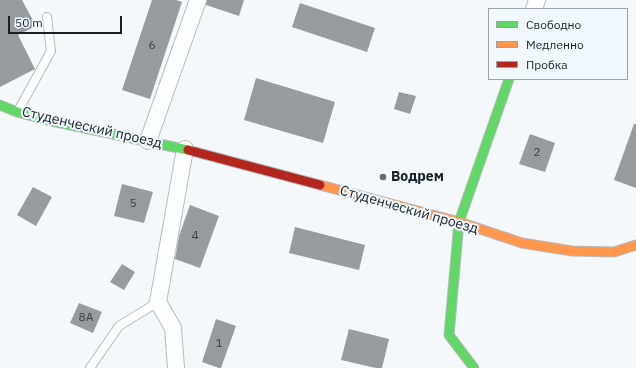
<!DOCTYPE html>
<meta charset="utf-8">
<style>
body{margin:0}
#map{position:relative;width:636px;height:368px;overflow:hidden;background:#f4f8fb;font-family:"IBM Plex Sans",sans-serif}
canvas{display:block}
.legend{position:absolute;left:488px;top:8px;width:140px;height:72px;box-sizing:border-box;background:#f1f8fe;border:1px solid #9ba1a7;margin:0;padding:5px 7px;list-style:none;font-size:12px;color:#191f25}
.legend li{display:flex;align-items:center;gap:8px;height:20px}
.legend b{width:20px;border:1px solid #9ba1a7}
.scale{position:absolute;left:8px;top:16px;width:114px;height:18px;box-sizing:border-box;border:2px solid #191f25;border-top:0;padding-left:5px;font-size:12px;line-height:14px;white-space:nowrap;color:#191f25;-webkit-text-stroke:3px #f1f8fe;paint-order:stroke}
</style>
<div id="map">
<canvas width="636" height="368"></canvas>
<ul class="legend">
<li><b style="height:5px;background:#63d668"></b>Свободно</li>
<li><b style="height:5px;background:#ff974d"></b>Медленно</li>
<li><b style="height:5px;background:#b3261e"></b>Пробка</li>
</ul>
<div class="scale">50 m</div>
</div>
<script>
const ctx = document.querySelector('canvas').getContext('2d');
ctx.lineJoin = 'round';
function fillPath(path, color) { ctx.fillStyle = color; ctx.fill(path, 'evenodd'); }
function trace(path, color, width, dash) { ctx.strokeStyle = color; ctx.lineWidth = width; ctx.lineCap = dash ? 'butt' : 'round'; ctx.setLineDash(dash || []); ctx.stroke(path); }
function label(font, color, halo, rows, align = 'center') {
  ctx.font = font + ' "IBM Plex Sans",sans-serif'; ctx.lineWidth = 4; ctx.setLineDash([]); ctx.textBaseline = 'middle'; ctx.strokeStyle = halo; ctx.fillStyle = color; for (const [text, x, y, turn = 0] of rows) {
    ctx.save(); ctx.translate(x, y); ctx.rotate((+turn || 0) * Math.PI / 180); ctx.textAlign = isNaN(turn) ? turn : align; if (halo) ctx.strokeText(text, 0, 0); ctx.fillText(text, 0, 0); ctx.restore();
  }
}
fillPath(new Path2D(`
 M0 0H22L36 26 18 35 35 69 0 87Z
 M152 0H176L182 2 150 99 122 90Z
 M207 0H244L239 16 206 5Z
 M300 3 375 28 367 52 292 27Z
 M256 78 335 102 323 143 244 120Z
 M399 92 416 96 410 114 394 109Z
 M634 124H636V188L614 180Z
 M530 134 555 143 545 172 519 164Z
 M122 184 153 192 144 223 114 216Z
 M33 187 52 197 36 226 17 215Z
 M190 205 219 216 200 268 175 259 179 236Z
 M295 227 365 245 359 270 289 253Z
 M122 264 135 272 124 290 110 282Z
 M79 303 102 312 93 333 70 323Z
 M216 319 236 326 221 368H219L202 362Z
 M349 329 389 339 382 368H376L341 360Z`), '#969b9f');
const lane = new Path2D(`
 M18 111 51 51 47 17
 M90 368 119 326 158 302`);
const street = new Path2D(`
 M534 9 537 0
 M148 141 198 0
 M176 368 173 328 158 302 185 149`);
const fast = new Path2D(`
 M0 105 17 112 47 120 188 150
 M474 368 449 335 459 222 509 79`);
const slow = new Path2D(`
 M320 185 459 222 522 243 572 251 614 252 636 245`);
const jam = new Path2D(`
 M188 150 320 185`);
trace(lane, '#b5babe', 10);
trace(street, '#b5babe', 18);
trace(fast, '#b5babe', 11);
trace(slow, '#b5babe', 11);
trace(jam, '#b5babe', 11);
trace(lane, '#fdfefe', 8);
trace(street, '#fdfefe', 16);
trace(fast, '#63d668', 9);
trace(slow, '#ff974d', 9);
trace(jam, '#b3261e', 9);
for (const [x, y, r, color] of [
 [383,177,4,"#666b70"]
]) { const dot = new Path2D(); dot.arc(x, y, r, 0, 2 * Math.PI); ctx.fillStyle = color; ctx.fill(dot); trace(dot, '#f1f8fe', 1.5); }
label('12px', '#383e44', null, [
 ["6",152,46],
 ["2",537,153],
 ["5",133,204],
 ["4",195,236],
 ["8А",86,318],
 ["1",219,344]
]);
label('14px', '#191f25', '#f1f8fe', [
 ["Студенческий проезд",92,128,13],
 ["Студенческий проезд",409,210,16]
]);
label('bold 14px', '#191f25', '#f1f8fe', [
 ["Водрем",391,177]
], 'left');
</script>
